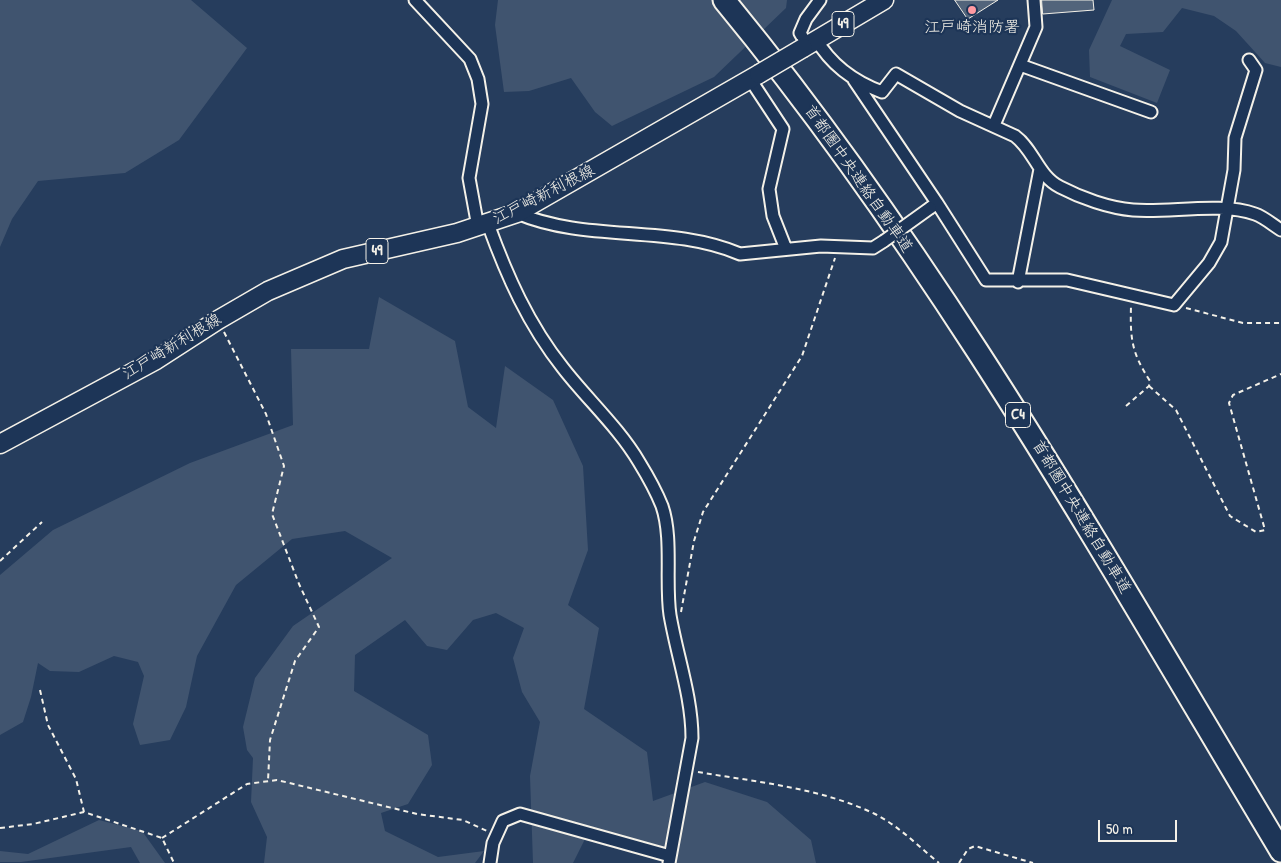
<!DOCTYPE html>
<meta charset="utf-8">
<style>
body{margin:0}
#map{position:relative;width:1281px;height:863px;overflow:hidden;background:#263d5d;font-family:"Patrick Hand",sans-serif}
canvas{display:block}
.scale{position:absolute;left:1098px;top:820px;width:79px;height:22px;box-sizing:border-box;border:2px solid #f4f1e8;border-top:0;padding-left:6px;font-size:15px;line-height:18px;white-space:nowrap;color:#f4f1e8;-webkit-text-stroke:4px #1d3557;paint-order:stroke}
</style>
<div id="map">
<canvas width="1281" height="863"></canvas>
<div class="scale">50 m</div>
</div>
<script>
const ctx = document.querySelector('canvas').getContext('2d');
ctx.lineJoin = 'round';
function fillPath(path, color) { ctx.fillStyle = color; ctx.fill(path, 'evenodd'); }
function trace(path, color, width, dash) { ctx.strokeStyle = color; ctx.lineWidth = width; ctx.lineCap = dash ? 'butt' : 'round'; ctx.setLineDash(dash || []); ctx.stroke(path); }
function label(font, color, halo, rows, align = 'center') {
  ctx.font = font + ' "Patrick Hand","Klee One",sans-serif'; ctx.lineWidth = 4.5; ctx.setLineDash([]); ctx.textBaseline = 'middle'; ctx.strokeStyle = halo; ctx.fillStyle = color; for (const [text, x, y, turn = 0] of rows) {
    ctx.save(); ctx.translate(x, y); ctx.rotate((+turn || 0) * Math.PI / 180); ctx.textAlign = isNaN(turn) ? turn : align; if (halo) ctx.strokeText(text, 0, 0); ctx.fillText(text, 0, 0); ctx.restore();
  }
}
fillPath(new Path2D(`
 M0 0H191L247 48 179 140 125 173 38 181 12 219 0 247Z
 M498 0H787L786 8 714 77 612 126 595 112 571 78 529 91 504 92 495 25Z
 M1112 0H1281V67L1265 63 1236 31 1214 16 1182 8 1163 32 1126 34 1120 46 1170 70 1157 103 1090 77 1089 50Z
 M379 297 455 341 468 407 496 428 505 366 553 400 583 466 588 550 568 605 599 628 584 709 647 752 653 801 705 782 767 802 811 840 816 863H672V860L587 835 573 863H533L530 776 540 722 522 692 513 658 524 628 496 613 473 620 447 650 427 646 405 620 355 655 354 691 428 735 432 765 408 804 381 813 385 831 438 857 484 851 475 863H264L267 837 251 802 253 758 247 750 243 727 255 678 293 626 392 558 345 531 292 539 236 585 197 656 186 707 170 740 140 745 133 724 144 676 138 662 114 656 79 672 50 671 38 663 31 697 23 722 0 735V575L53 530 190 463 293 425 291 349H369Z
 M99 820 142 831 165 863H140L131 847 21 862H0V851L28 854Z`), '#40546f');
const building = new Path2D(`
 M955 0H998L968 19Z
 M1042 0H1093L1094 10 1043 14Z`);
fillPath(building, '#52647b');
trace(building, '#f4f1e8', 1);
const minor = new Path2D(`
 M415 0 470 59 478 79 482 104 469 178 478 227
 M816 39C831 65 855 82 882 92L896 74 960 111 1015 136C1034 150 1038 176 1060 187 1081 198 1109 208 1133 210 1169 213 1221 202 1255 214 1264 217 1273 225 1281 230
 M807 45 800 33 806 19 820 0
 M1020 65 1151 112
 M750 79 783 129 769 189 773 216 786 249
 M854 80 937 203
 M994 125 1036 27 1034 0
 M930 208 937 203 986 280H1067L1174 305 1209 263 1221 242 1234 170 1235 138 1256 70 1249 60
 M517 213C587 243 670 224 740 254L821 246 873 248 884 241
 M488 224C507 276 528 324 563 368 587 399 619 428 639 462 647 475 656 491 662 506 673 538 665 582 670 615 677 656 692 697 692 738L669 863
 M1018 282 1040 169
 M490 863 493 843 503 821 520 814 670 856`);
const primary = new Path2D(`
 M803 48 884 0
 M0 444 156 360 218 320 268 291 343 259 457 233 517 213 759 74`);
const motorway = new Path2D(`
 M724 0C940 262 1107 561 1281 851`);
trace(minor, '#f4f1e8', 15);
trace(primary, '#f4f1e8', 21);
trace(motorway, '#f4f1e8', 25);
trace(new Path2D(`
 M1186 308 1243 323H1281
 M224 332 266 414 284 466 272 514 299 584 319 627 295 661 270 740 268 781
 M1149 386 1176 410 1230 516 1256 532 1265 530 1229 403 1233 395 1281 374
 M1126 406 1149 386 1150 381C1132 353 1130 340 1131 306
 M0 561 42 522
 M681 612 694 541 703 512 802 356 835 258
 M40 690 48 725 76 779 84 812 162 838 174 863
 M698 772C757 782 821 788 875 814 899 826 919 847 939 863
 M0 828 33 824 84 812
 M162 838 247 784 277 780 417 814 463 820 487 831
 M959 863 968 849 975 846 1033 863`), '#f4f1e8', 2, [5, 4]);
trace(minor, '#1d3557', 11);
trace(primary, '#1d3557', 18);
trace(motorway, '#1d3557', 21);
const minorBridge = new Path2D(`
 M884 241 930 208`);
const primaryBridge = new Path2D(`
 M759 74 803 48`);
trace(minorBridge, '#f4f1e8', 15, []);
trace(primaryBridge, '#f4f1e8', 21, []);
trace(minorBridge, '#1d3557', 11);
trace(primaryBridge, '#1d3557', 18);
for (const [x, y, r, color] of [
 [972,10,5,"#ff9aa2"]
]) { const dot = new Path2D(); dot.arc(x, y, r, 0, 2 * Math.PI); ctx.fillStyle = color; ctx.fill(dot); trace(dot, '#1d3557', 2); }
for (const [x, y, w] of [
 [843,24,22],
 [377,251,22],
 [1018,415,25]
]) { const box = new Path2D(); box.roundRect(x - w / 2, y - 12.5, w, 25, 4); ctx.fillStyle = '#1d3557'; ctx.fill(box); trace(box, '#f4f1e8', 1); }
label('bold 15px', '#f4f1e8', null, [
 ["49",843,24],
 ["49",377,251],
 ["C4",1018,415]
]);
label('16px', '#f4f1e8', '#1d3557', [
 ["江戸崎消防署",972,28]
]);
label('16px', '#f4f1e8', '#1d3557', [
 ["首都圏中央連絡自動車道",858,179,55],
 ["江戸崎新利根線",544,195,-27],
 ["江戸崎新利根線",172,347,-31],
 ["首都圏中央連絡自動車道",1081,517,59]
]);
</script>
